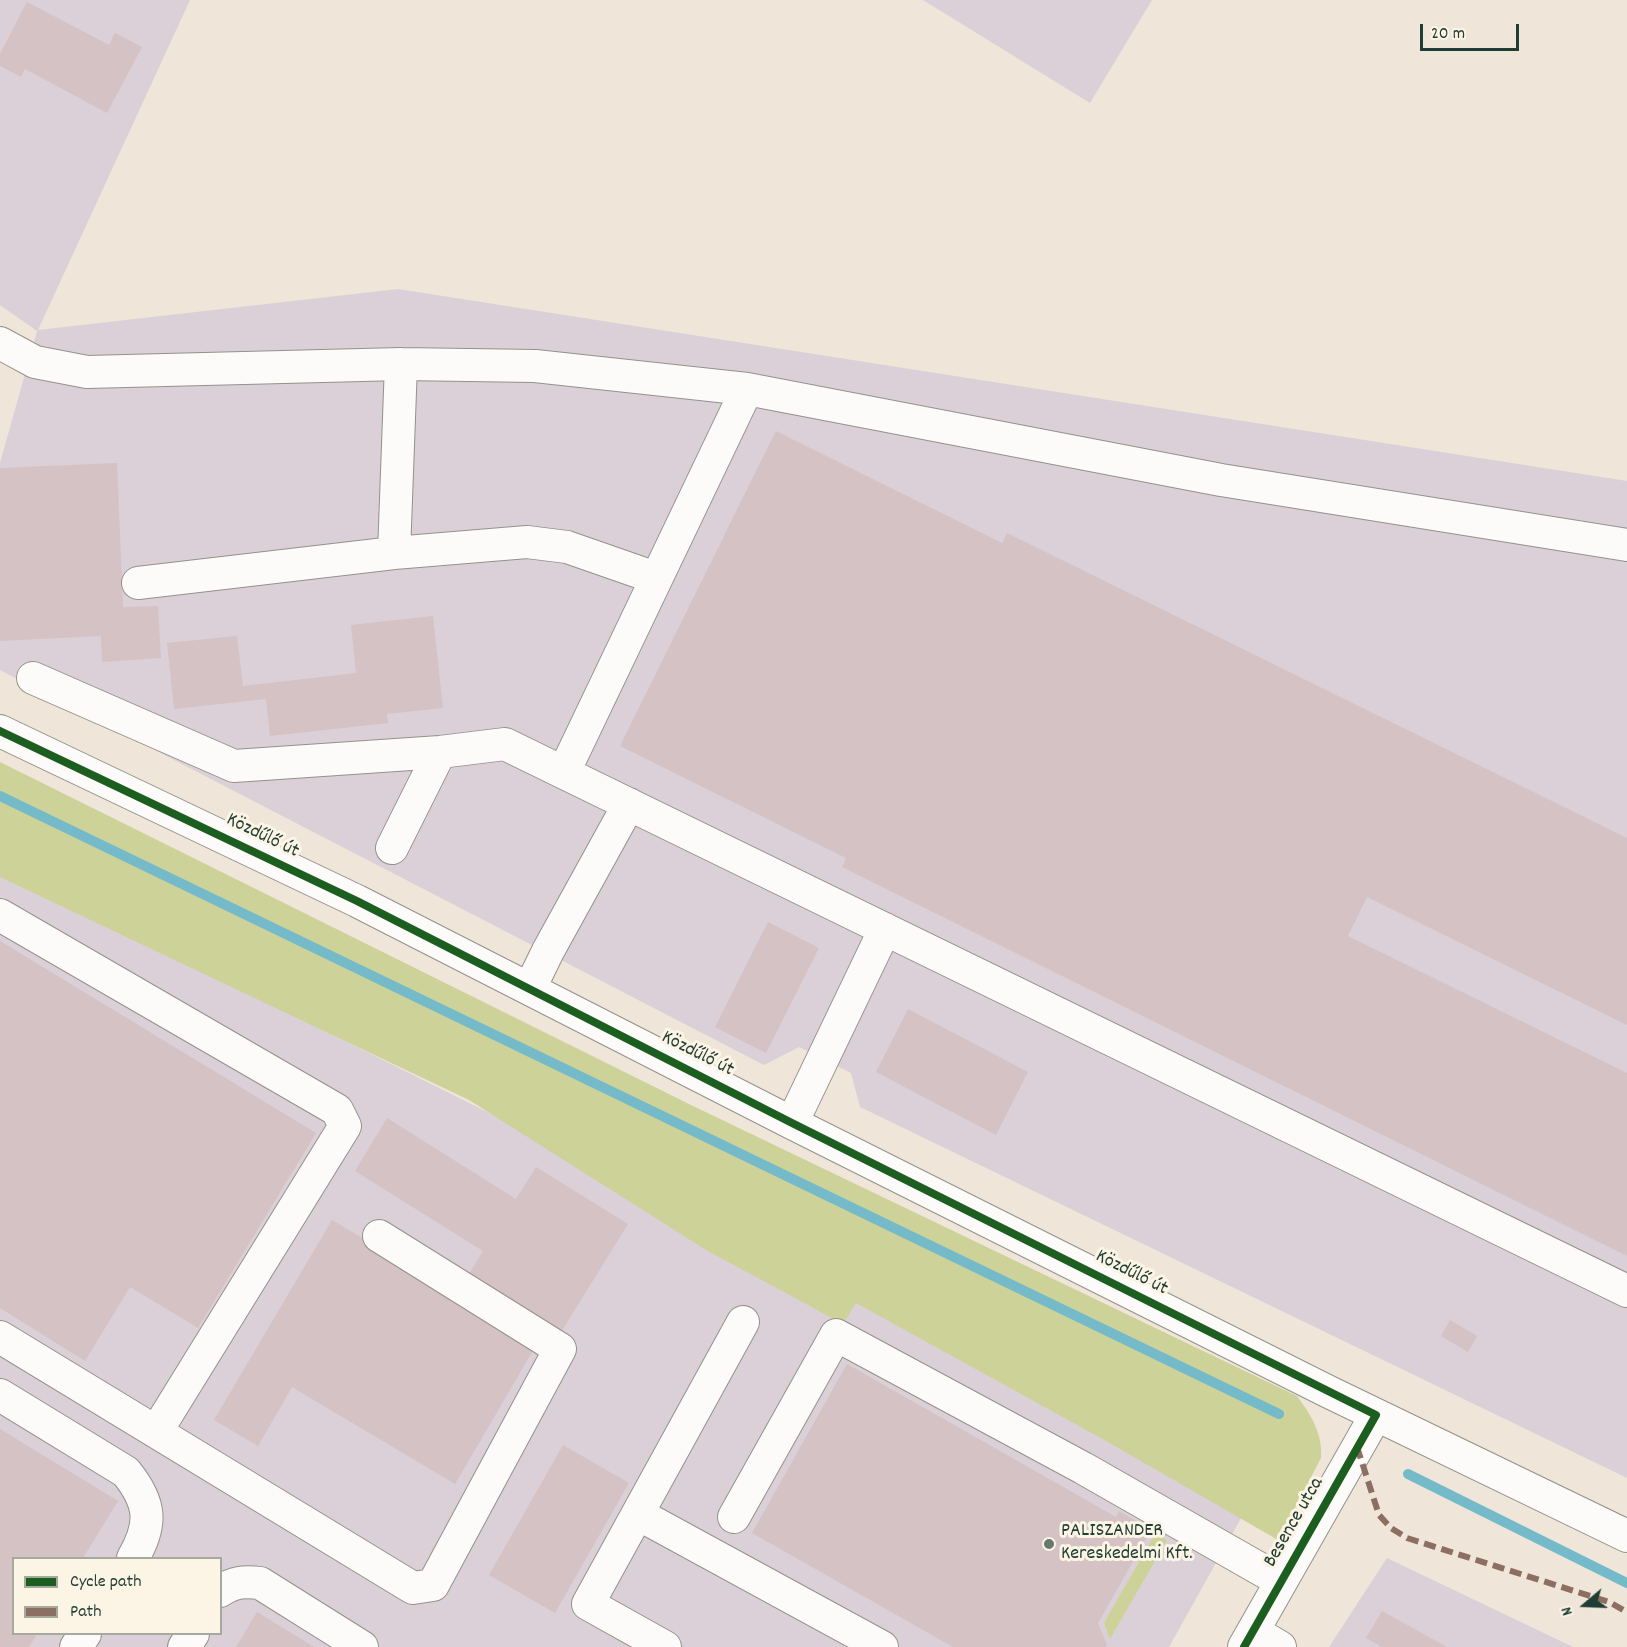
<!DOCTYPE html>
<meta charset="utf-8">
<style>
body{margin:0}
#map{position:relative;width:1627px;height:1647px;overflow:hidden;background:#efe5d8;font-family:Dekko,sans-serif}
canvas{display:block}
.legend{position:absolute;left:12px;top:1557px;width:210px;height:78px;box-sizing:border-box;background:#fcf5e5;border:2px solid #a4ab9e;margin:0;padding:8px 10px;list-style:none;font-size:18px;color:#1f3d34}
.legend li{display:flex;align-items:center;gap:12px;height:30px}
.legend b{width:30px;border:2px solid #a4ab9e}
.north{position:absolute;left:1555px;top:1575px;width:60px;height:60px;-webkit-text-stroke:4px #fcf5e5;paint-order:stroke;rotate:251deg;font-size:16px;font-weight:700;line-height:24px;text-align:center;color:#1f3d34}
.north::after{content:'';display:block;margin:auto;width:21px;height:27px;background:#1f3d34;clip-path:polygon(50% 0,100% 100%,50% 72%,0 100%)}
.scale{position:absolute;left:1420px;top:24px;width:99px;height:27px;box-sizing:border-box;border:3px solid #1f3d34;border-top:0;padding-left:8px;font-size:18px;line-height:21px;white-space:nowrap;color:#1f3d34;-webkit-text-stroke:4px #fcf5e5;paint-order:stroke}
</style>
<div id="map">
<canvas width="1627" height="1647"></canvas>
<ul class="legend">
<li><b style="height:8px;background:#1b5e20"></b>Cycle path</li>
<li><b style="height:8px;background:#8d6e63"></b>Path</li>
</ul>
<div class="north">N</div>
<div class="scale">20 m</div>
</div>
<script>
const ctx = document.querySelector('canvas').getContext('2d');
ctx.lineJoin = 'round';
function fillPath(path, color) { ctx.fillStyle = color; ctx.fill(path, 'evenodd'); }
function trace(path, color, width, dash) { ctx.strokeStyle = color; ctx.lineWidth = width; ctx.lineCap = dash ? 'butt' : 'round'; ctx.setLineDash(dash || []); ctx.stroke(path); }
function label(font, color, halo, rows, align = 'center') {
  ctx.font = font + ' Dekko,sans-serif'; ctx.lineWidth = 6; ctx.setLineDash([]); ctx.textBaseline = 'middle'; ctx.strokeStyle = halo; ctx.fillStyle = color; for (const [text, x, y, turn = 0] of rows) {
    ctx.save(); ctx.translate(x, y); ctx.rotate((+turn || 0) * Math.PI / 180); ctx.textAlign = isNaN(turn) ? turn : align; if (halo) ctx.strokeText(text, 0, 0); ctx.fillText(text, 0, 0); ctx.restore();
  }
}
fillPath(new Path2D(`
 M0 0H190L38 330 398 289 1627 481V1478L860 1107 851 1073 799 1047 764 1065 0 670V463L37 331 0 305Z
 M923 0H1152L1090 103Z
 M0 869 686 1211 1250 1502 1169 1647H0ZM14 1558H220V1634H14Z
 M1387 1558 1573 1647H1329Z`), '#dbd0d7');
fillPath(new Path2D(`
 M0 762 693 1106 1297 1396C1311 1415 1323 1434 1321 1458L1278 1540 1106 1441 856 1303 843 1324 706 1250 469 1100 0 877Z
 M1155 1534 1167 1540 1110 1639 1104 1623Z`), '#cdd299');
trace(new Path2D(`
 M0 796 1279 1414
 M1408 1474 1627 1583`), '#75bac8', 10);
fillPath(new Path2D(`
 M27 2 109 45 115 33 142 47 107 113 25 69 21 77 0 66V54Z
 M776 431 1002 543 1007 533 1627 838V1025L1367 897 1348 936 1627 1073V1256L842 867 846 858 620 746Z
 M117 463 123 607 158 606 161 658 102 662 101 636 0 641V468Z
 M433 616 443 708 387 714 388 723 270 736 266 699 174 709 167 643 237 636 243 686 356 673 351 625Z
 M768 922 819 948 766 1053 715 1027Z
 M0 941 316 1133 198 1328 130 1287 85 1361 0 1308Z
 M908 1009 1028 1072 996 1135 876 1072Z
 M387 1118 516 1199 536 1167 628 1224 558 1337 466 1279 483 1251 355 1171Z
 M332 1220 538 1342 455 1484 292 1387 258 1446 214 1420Z
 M1450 1320 1477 1336 1468 1352 1441 1336Z
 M847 1364 1116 1517 1119 1511 1151 1530 1098 1623 1107 1645 1106 1647H953L752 1533Z
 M0 1429 118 1501 83 1558H14V1634H37L29 1647H0Z
 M563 1445 629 1483 555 1613 489 1575Z
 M1382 1611 1447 1647H1382L1366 1638Z
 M257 1612 314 1647H236Z`), '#d4c2c4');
const minor = new Path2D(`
 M0 343 35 362 87 372 401 364 535 366 747 389 1221 480 1627 545
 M394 553 401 364
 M138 583 394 553 527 542 567 547 656 578
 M33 678 234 766 440 752 505 744 1627 1291
 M0 731 357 901 792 1123 1329 1392 1627 1536
 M564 772 747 389
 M392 848 440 752
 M0 915 337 1110 345 1126 156 1432
 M530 988 548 951 629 804
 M792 1123 885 929
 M0 1337 413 1588 433 1585 560 1349 379 1236
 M0 1395 126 1472C151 1503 153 1524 133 1558
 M638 1514 882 1647
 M734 1517 836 1335 1083 1468 1281 1581
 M220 1591C234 1582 244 1581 260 1583L362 1647
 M1253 1631 1280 1647
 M76 1647 85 1634
 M184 1647 193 1634
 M665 1647 588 1604 743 1322
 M1244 1647 1376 1415`);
trace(minor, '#93928a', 34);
trace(minor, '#fdfbf9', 32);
trace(new Path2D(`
 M1357 1447 1379 1515 1391 1528 1407 1538 1609 1602 1627 1612`), '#8d6e63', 6, [12, 6]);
trace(new Path2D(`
 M0 731 357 901 792 1123 1376 1415 1244 1647`), '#1b5e20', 8);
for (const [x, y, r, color] of [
 [1049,1544,6,"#68786d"]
]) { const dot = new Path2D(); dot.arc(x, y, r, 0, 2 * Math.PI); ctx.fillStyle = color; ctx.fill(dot); trace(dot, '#fcf5e5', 2); }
label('20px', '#1f3d34', '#fcf5e5', [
 ["Közdűlő út",262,837,26],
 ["Közdűlő út",697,1055,27],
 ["Közdűlő út",1131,1274,27],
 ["Besence utca",1295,1523,-60]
]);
label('20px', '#1f3d34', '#fcf5e5', [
 ["PALISZANDER",1061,1532],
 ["Kereskedelmi Kft.",1061,1555]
], 'left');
</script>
